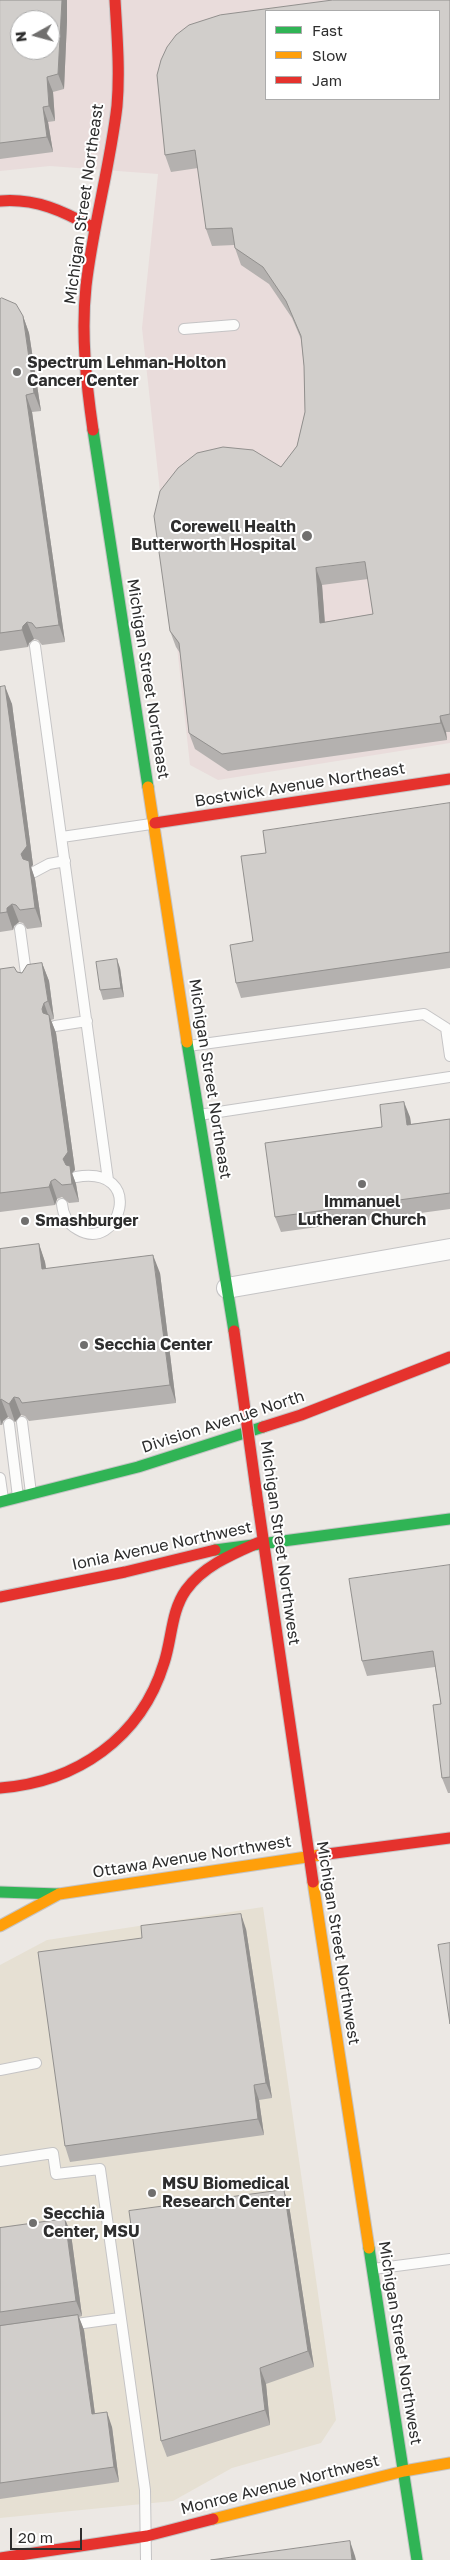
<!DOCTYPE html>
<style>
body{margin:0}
#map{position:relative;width:450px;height:2560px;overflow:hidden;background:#ece8e4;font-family:"Golos Text",sans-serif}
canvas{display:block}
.legend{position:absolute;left:265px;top:10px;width:175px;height:90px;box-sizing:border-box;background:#fff;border:1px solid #ababab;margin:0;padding:6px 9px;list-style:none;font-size:15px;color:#2e2e2e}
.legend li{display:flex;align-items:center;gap:10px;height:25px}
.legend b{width:25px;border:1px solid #ababab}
.north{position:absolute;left:10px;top:10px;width:50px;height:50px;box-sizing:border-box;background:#fff;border:1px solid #ababab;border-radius:50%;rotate:263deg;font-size:14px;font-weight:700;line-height:20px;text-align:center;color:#2e2e2e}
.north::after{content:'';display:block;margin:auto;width:18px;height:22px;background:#706f6e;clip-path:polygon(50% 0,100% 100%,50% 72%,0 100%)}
.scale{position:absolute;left:10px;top:2528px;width:72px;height:22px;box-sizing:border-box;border:2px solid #2e2e2e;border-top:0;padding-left:6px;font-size:15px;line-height:18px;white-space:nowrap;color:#2e2e2e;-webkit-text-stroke:4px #fff;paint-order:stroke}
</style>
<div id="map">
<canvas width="450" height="2560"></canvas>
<ul class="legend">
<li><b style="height:6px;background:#30b455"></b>Fast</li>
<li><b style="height:6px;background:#ff9f0a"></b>Slow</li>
<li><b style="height:6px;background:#e5322d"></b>Jam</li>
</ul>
<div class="north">N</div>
<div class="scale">20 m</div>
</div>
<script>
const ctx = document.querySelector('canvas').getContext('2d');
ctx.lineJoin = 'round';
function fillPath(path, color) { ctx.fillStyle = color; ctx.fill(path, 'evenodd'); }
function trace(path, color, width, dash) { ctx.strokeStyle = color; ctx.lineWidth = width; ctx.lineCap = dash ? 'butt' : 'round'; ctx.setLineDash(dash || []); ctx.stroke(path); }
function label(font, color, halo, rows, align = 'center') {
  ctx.font = font + ' "Golos Text",sans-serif'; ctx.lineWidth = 4; ctx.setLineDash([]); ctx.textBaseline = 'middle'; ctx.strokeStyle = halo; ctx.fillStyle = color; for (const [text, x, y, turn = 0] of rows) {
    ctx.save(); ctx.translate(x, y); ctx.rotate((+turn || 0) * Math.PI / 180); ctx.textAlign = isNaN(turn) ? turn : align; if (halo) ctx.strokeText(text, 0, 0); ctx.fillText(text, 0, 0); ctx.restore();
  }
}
fillPath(new Path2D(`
 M263 1907 336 2420 321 2443 232 2468 173 2501 0 2518V1965L47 1940Z`), '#e6e0d3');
fillPath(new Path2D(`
 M0 0H450V743L218 780 190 765 142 328 158 174 50 166 0 171ZM266 11H439V99H266ZM20 20H50V50H20Z`), '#e9dcdb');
const lane = new Path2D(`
 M184 329 234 325
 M35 646 108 1180
 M62 837 151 824
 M34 872 49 864 65 861
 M20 929 27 981
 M55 1026 87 1021
 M188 1046 424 1014 446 1028 450 1056
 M199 1115 450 1077
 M62 1204C63 1215 68 1224 77 1229 120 1255 147 1165 76 1177
 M22 1422 31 1493
 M9 1424 18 1497
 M0 1478 3 1499
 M0 2070 36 2063
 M0 2161 53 2153 56 2174 100 2169 145 2490 146 2560
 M373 2269 450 2259
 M69 2325 120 2318`);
const street = new Path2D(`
 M227 1288 450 1249`);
const fast = new Path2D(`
 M93 430 148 787
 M187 1042 234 1331
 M0 1502 138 1467 263 1427
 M215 1550 450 1519
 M0 1892 58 1894
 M369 2248 417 2560`);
const slow = new Path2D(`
 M148 787 187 1042
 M313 1882 369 2248
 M59 1894 320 1855
 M0 1926 59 1894
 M213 2519 404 2471 450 2463`);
const jam = new Path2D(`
 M0 201C36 198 63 211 94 228
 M93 430C86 382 81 333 86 286 93 225 110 167 117 106 120 71 117 36 115 0
 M155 823 450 779
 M263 1427 301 1415 450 1357
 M258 1504 313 1882
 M0 1597 125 1572 215 1550
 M0 1788C77 1782 141 1738 164 1663 172 1639 171 1611 186 1590 204 1565 235 1553 262 1541
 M320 1855 450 1838
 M0 2558 147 2536 213 2519`);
trace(lane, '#c5c4c5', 12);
trace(street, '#c5c4c5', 22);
trace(fast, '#c5c4c5', 13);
trace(slow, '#c5c4c5', 13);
trace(jam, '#c5c4c5', 13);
trace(lane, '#fcfcfb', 10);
trace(street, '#fcfcfb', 20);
trace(fast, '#30b455', 11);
trace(slow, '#ff9f0a', 11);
trace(jam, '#e5322d', 11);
const jamBridge = new Path2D(`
 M234 1331 258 1504`);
trace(jamBridge, '#c5c4c5', 13, []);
trace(jamBridge, '#e5322d', 11);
fillPath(new Path2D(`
 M0 0H67V21L64 89 53 92 55 121 48 122 53 152 0 159Z
 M450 0V732H446L447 740 228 771 195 749 189 733 180 653 176 647 170 631 281 467 297 446 305 412 304 366 301 339 292 318 269 284 241 265 235 248 234 245 212 246 206 229 198 168 171 172 165 155ZM368 579 373 614 325 622 322 585Z
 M0 299 23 316 29 333 41 411 32 412 65 642 42 645 38 640 34 639 29 643 28 647 0 651Z
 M0 687 12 704 33 865 31 867 35 879 42 927 27 929 23 923 19 922 14 926 13 930 0 932Z
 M450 803V968L241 998 236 983 253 941 266 853Z
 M42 963 49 981 54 1019 51 1020 56 1033 75 1170 72 1173 76 1184 79 1202 69 1203 62 1197 57 1199 55 1205 0 1212V969L22 973Z
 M120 968 124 997 103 1000 100 990Z
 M410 1117 411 1124 450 1119V1209L281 1232 275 1217 382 1127Z
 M39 1244 45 1262 46 1269 160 1273 176 1403 29 1421 25 1416 21 1415 15 1422 8 1417 3 1421 2 1425H0V1249Z
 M450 1565V1793H448L442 1778 441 1704 435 1667 367 1676 362 1661Z
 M246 1929 272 2098 259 2100 264 2135 70 2162 65 2146Z
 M289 2205 314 2367 266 2384 270 2425 167 2457 161 2441Z
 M65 2219 71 2234 82 2316 79 2317 84 2330 95 2414 112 2427 119 2482 0 2499V2228Z`), '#b4b1af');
fillPath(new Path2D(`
 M62 0H67V21L64 89 58 74Z
 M47 77 53 92 55 121 49 106Z
 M43 107 48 122 53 152 47 137Z
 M23 316 29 333 41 411 34 393Z
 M26 395 32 412 65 642 59 625Z
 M316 568 322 585 326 640 320 623Z
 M27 622 34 639 29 643 28 647 22 630 23 626Z
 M5 686 12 704 33 865 31 867 35 879 42 927 35 908 21 854Z
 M440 716 446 732 447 740 441 723Z
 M12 904 19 922 14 926 13 930 7 912V908Z
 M117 959 120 968 124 997 121 988Z
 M42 963 49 981 54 1019 48 1001Z
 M44 1003 50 1020 49 1015 56 1033 75 1170 72 1173 76 1184 79 1202 63 1159 48 1027 42 1009Z
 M404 1102 410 1117 413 1140 407 1125Z
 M51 1181 57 1199 55 1205 49 1187Z
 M39 1244 45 1262 49 1287 42 1269Z
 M153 1255 160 1273 176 1403 170 1385Z
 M14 1397 21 1415 15 1422 9 1404Z
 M1 1399 8 1417 3 1421 2 1425 0 1419V1400Z
 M241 1914 246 1929 272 2098 266 2083Z
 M254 2085 259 2100 264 2135 258 2119Z
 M284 2190 289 2205 314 2367 308 2351Z
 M65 2219 71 2234 82 2316 76 2301Z
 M78 2315 84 2330 97 2430 92 2414Z
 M260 2368 266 2384 270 2425 265 2410Z
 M107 2412 112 2427 119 2482 114 2467Z
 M350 2541 355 2556 356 2560H352Z`), '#92908e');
const building = new Path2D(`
 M0 0H62L58 74 47 77 49 106 43 107 47 137 0 143ZM20 20H50V50H20Z
 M333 0H450V714L440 716 441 723 222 754 189 733 179 643 170 631 154 516 160 491 178 468 197 453 223 447 253 450 281 467 297 446 305 412 304 366 301 336 286 301 263 267 235 248 232 228 206 229 195 150 165 155 157 75 161 60 167 47 176 35 189 25 220 15ZM266 11H439V99H266ZM365 562 373 614 320 623 316 568Z
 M2 298 16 304 23 316 34 393 26 395 59 625 36 628 32 623 27 622 23 626 22 630 0 633V299Z
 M5 686 27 846 21 854 23 859 29 861 35 908 20 910 16 905 12 904 7 908V912L0 913V687Z
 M450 803V952L236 983 230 945 253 941 241 856 266 853 263 831Z
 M117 959 121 988 100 990 96 962Z
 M42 963 48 1001 44 1003 42 1009 43 1013 49 1015 68 1152 63 1159 66 1165 70 1166 72 1184 62 1185 55 1179 51 1181 49 1187 0 1193V969L14 967 17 972 22 973 27 965Z
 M404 1102 407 1125 450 1119V1193L275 1217 265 1143 382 1127 380 1105Z
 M39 1244 42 1269 153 1255 170 1385 22 1403 19 1398 14 1397 9 1404 1 1399 0 1400V1249Z
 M450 1565V1777L442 1778 433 1705 441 1704 433 1651 362 1661 349 1579Z
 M241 1914 266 2083 254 2085 258 2119 65 2146 38 1952 142 1938 141 1926Z
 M450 1943V2024L438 1945Z
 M284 2190 308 2351 260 2368 265 2410 161 2441 129 2211Z
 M65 2219 76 2301 0 2312V2228Z
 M78 2315 92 2414 107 2412 114 2467 0 2483V2326Z
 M350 2541 352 2560H211Z`);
fillPath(building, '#d1cecb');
trace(building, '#92908e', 1);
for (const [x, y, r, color] of [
 [17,372,5,"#706f6e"],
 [307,536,6,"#706f6e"],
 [362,1184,5,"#706f6e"],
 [25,1221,5,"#706f6e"],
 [84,1345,5,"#706f6e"],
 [152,2193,5,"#706f6e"],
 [33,2223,5,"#706f6e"]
]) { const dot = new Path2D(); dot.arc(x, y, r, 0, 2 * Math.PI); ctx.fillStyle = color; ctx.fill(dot); trace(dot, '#fff', 2); }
label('16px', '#2e2e2e', '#fff', [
 ["Michigan Street Northeast",84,204,-82],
 ["Michigan Street Northeast",148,679,81],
 ["Bostwick Avenue Northeast",300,785,-9],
 ["Michigan Street Northeast",210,1079,81],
 ["Division Avenue North",223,1422,-18],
 ["Michigan Street Northwest",280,1543,82],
 ["Ionia Avenue Northwest",162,1546,-12],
 ["Ottawa Avenue Northwest",192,1857,-9],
 ["Michigan Street Northwest",338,1943,81],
 ["Michigan Street Northwest",400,2343,81],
 ["Monroe Avenue Northwest",280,2485,-14]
]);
label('bold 16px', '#2e2e2e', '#fff', [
 ["Spectrum Lehman-Holton",27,363],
 ["Cancer Center",27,381],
 ["Corewell Health",296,527,"right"],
 ["Butterworth Hospital",296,545,"right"],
 ["Immanuel",362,1202,"center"],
 ["Lutheran Church",362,1220,"center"],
 ["Smashburger",35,1221],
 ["Secchia Center",94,1345],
 ["MSU Biomedical",162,2184],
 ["Research Center",162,2202],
 ["Secchia",43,2214],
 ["Center, MSU",43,2232]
], 'left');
</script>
